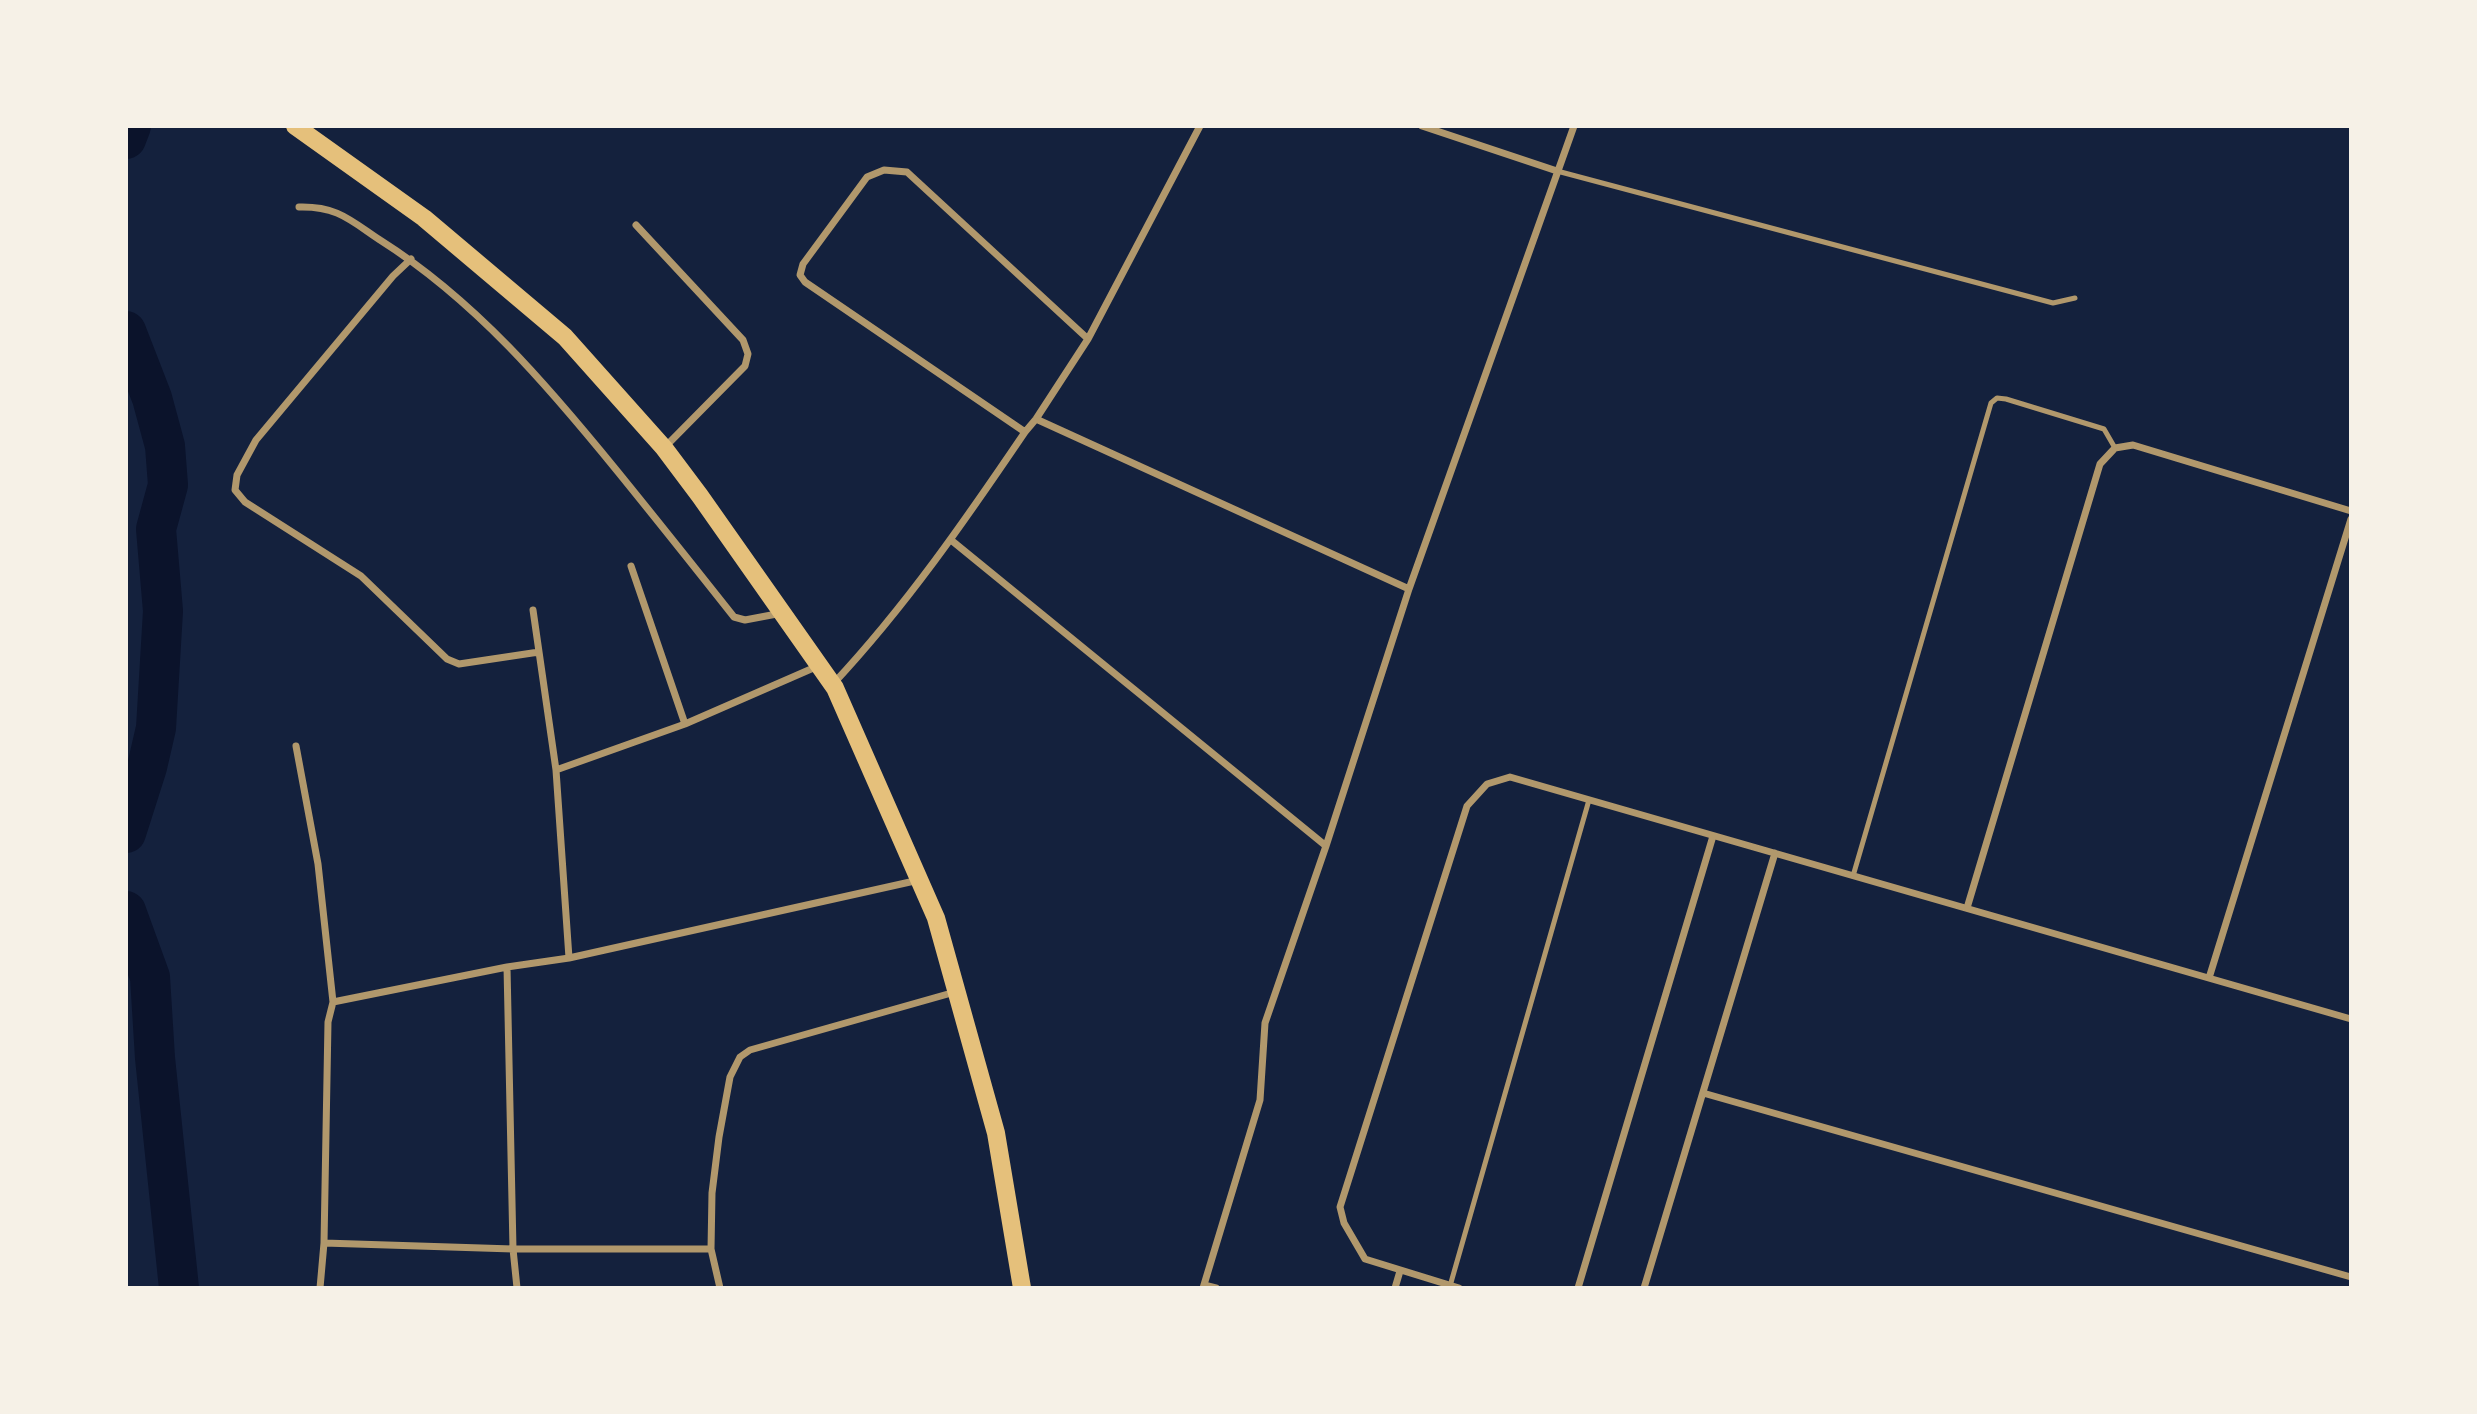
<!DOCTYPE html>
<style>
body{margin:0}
#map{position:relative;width:2477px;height:1414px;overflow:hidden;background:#14213d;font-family:Lato,sans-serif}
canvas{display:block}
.frame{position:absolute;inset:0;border:128px solid #f6f1e7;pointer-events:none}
</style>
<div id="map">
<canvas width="2477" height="1414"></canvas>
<div class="frame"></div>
</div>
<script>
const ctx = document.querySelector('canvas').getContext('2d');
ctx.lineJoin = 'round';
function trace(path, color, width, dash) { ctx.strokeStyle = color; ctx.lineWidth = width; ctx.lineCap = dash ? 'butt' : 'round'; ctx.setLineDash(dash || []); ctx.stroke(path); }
trace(new Path2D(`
 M126 139 131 126
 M126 331 152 398 165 446 168 485 156 529 163 611 156 728 147 767 126 833
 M126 911 150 977 155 1058 179 1288`), '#0b132b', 40);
trace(new Path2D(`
 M1557 171 2053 303 2075 298
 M1853 876 1991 403 1997 398 2006 399 2104 429 2115 448
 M1450 1286 1589 800`), '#b1986c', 5);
trace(new Path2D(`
 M1422 126 1557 171
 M299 207C337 206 350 220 380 240 475 300 548 386 618 472 657 520 696 569 734 617L745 620 782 613
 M636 225 743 340 748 354 745 366 664 448
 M411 259 393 276 256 440 237 475 235 490 245 502 361 576 447 659 459 664 539 652
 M1036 419 1409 589
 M1025 432 805 282 800 275 803 264 867 177 884 170 907 172 1088 339
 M951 540 1326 846
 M631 566 685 724
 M533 610 556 770 569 958
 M833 684C906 606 966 519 1025 432L1036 419 1088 339 1200 126
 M296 746 318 864 333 1002
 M556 770 685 724 818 666
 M1967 908 2100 464 2115 448 2133 445 2351 511
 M507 967 513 1249 517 1288
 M2209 978 2351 519
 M1703 1093 2351 1277
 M324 1243 513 1249H711
 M1204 1285 1216 1288
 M320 1288 324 1243 328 1022 333 1002 507 967 569 958 919 880
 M720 1288 711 1249 712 1193 719 1137 730 1077 740 1057 750 1050 955 992
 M1203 1288 1260 1100 1265 1023 1326 846 1409 589 1574 126
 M1395 1288 1400 1271
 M1459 1288 1365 1259 1344 1223 1340 1207 1467 806 1487 784 1510 777 2351 1019
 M1578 1288 1713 836
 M1644 1288 1775 853`), '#b1986c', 7);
trace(new Path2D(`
 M295 126 424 218 565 337 664 448 700 496 835 688 936 918 996 1133 1022 1288`), '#e5c07b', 18);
</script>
